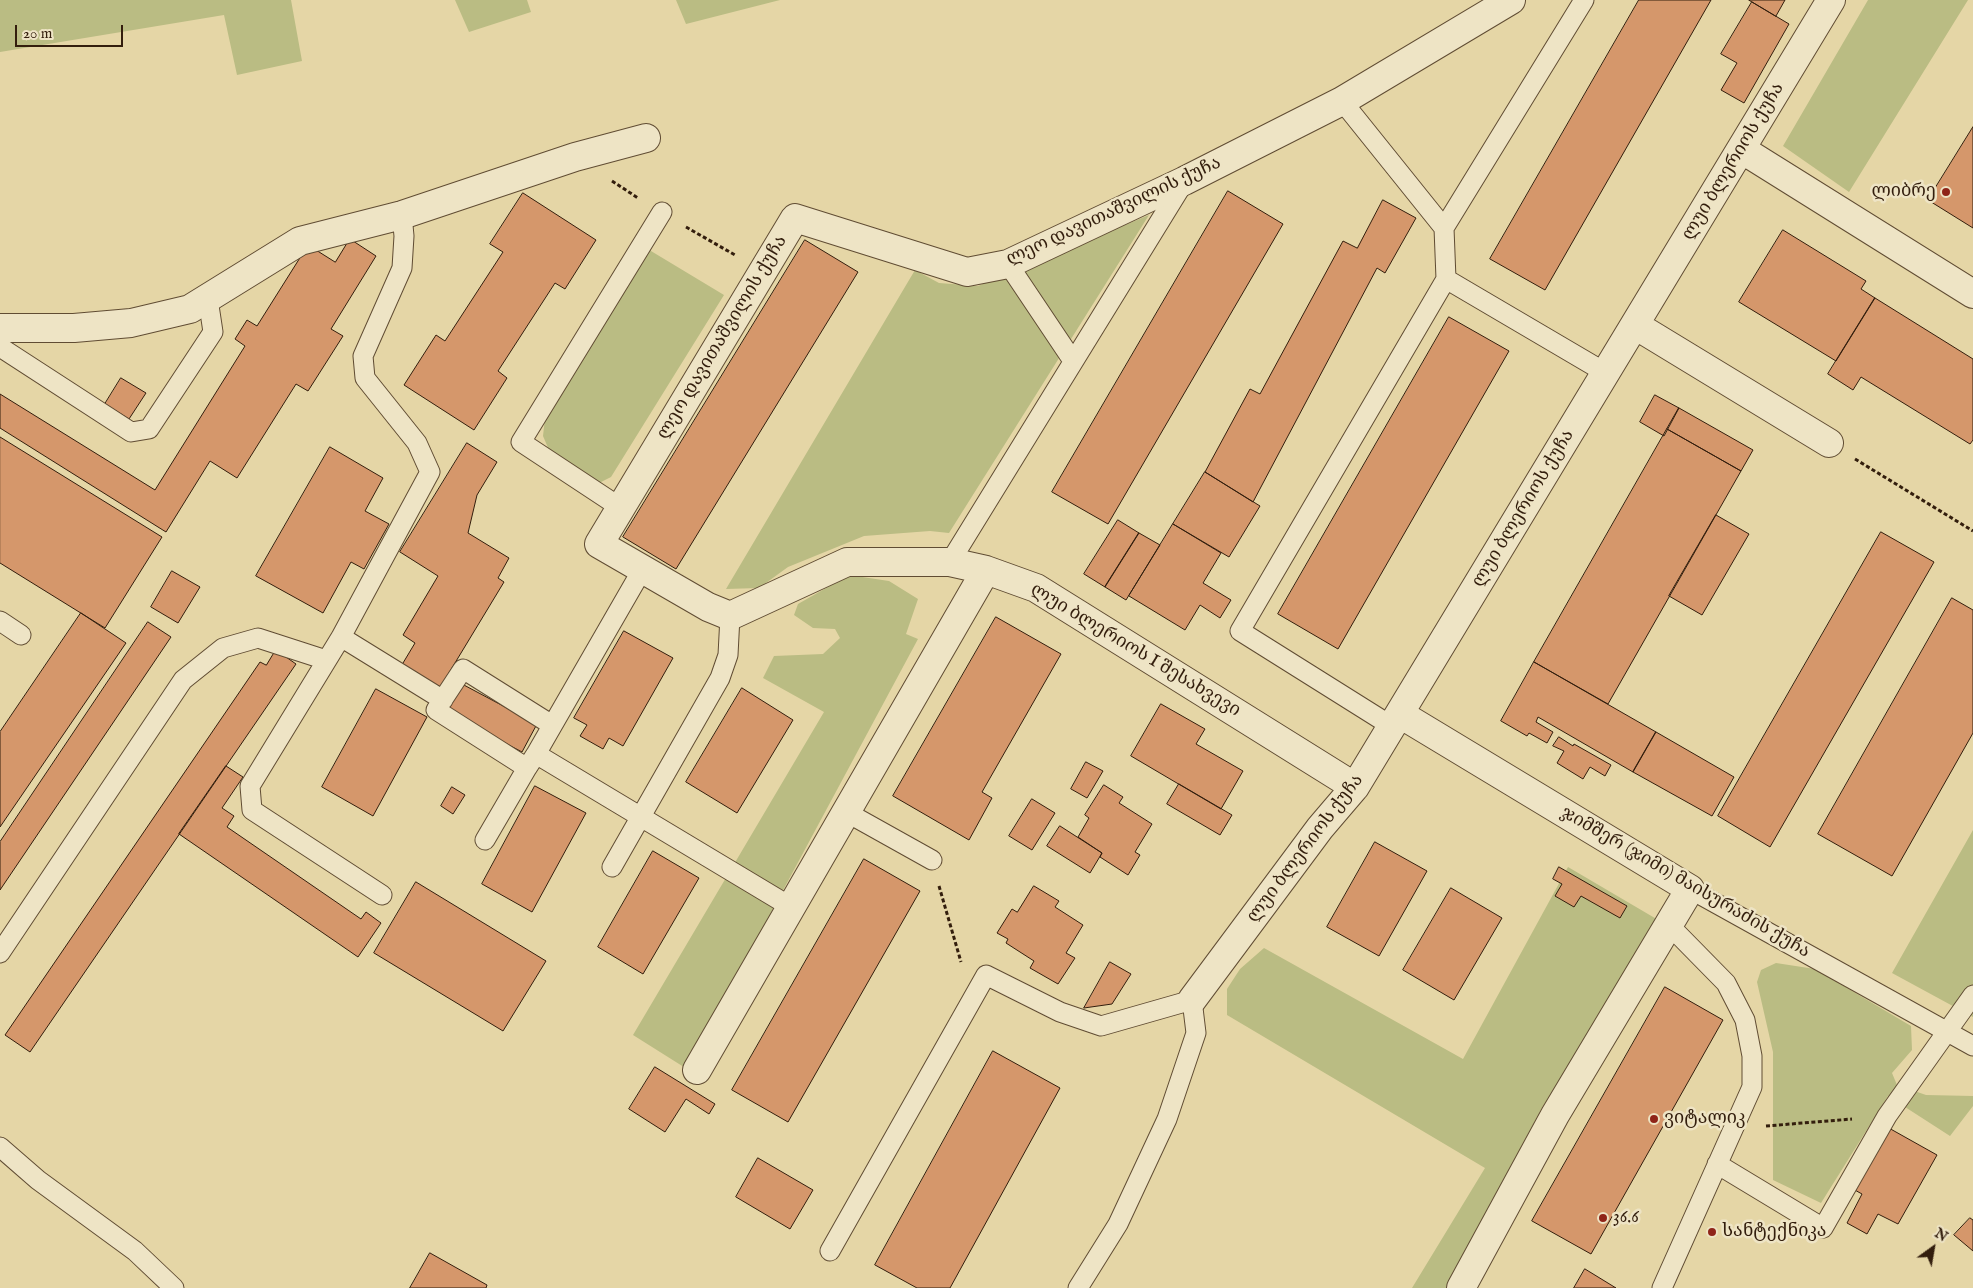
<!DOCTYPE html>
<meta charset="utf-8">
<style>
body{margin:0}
#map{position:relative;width:1973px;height:1288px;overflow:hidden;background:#e5d6a6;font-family:"IM FELL English",serif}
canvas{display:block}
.north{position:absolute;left:1908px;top:1223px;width:50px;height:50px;-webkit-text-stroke:4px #eee4c5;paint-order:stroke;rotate:32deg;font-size:14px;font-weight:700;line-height:20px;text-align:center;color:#331e0d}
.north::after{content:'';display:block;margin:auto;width:18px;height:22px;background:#331e0d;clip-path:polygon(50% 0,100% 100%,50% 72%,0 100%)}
.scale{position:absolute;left:15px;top:25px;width:108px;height:22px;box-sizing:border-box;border:2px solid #331e0d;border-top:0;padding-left:6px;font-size:15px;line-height:18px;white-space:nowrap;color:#331e0d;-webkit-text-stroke:4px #eee4c5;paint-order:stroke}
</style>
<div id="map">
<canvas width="1973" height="1288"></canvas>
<div class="north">N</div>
<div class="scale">20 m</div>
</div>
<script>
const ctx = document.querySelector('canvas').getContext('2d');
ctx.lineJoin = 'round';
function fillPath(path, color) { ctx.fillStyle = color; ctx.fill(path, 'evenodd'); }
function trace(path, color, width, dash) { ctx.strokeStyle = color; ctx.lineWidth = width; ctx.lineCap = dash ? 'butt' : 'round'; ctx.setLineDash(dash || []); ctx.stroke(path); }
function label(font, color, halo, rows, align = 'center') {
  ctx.font = font + ' "IM FELL English","Noto Serif Georgian",serif'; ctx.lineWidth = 5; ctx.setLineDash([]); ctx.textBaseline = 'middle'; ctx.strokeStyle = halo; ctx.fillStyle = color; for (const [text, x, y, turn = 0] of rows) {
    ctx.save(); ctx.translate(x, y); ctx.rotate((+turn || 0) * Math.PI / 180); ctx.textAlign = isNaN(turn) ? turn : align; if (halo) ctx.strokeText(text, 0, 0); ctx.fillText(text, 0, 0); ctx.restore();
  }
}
fillPath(new Path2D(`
 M0 0H291L302 61 237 75 224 15 0 52Z
 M455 0H527L531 12 469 32Z
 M676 0H780L686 24Z
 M1868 0H1968L1849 192 1783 146Z
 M1149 215 949 533 930 531 864 536 788 567 759 588 726 589 915 270 939 283 978 286Z
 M646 248 724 295 611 477 599 483 549 450 543 436 545 418Z
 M849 575 889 581 918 599 906 634 918 639 687 1069 633 1035 824 712 763 678 774 656 823 654 840 638 835 629 813 628 794 615 798 604Z
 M1973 830V1017L1892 973Z
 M1568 867 1665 924 1543 1106 1446 1288H1412L1485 1168 1227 1015V989L1240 969 1264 948 1463 1059Z
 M1776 963 1815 969 1911 1026 1912 1050 1892 1073 1897 1085 1926 1095 1973 1096V1106L1950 1136 1888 1096 1821 1203 1773 1180V1052L1757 982 1761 970Z`), '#babc83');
const building = new Path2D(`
 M1639 0H1711L1545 290 1490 259Z
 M1749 0H1785L1776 16Z
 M1752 2 1789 24 1744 103 1721 90 1737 63 1721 54Z
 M1973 127V228L1928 200Z
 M1228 191 1283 224 1108 524 1052 492Z
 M523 193 596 240 565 289 555 283 498 371 507 378 474 430 404 385 436 335 445 341 503 252 490 244Z
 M1383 200 1416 218 1385 273 1377 268 1253 502 1205 472 1250 389 1260 394 1343 241 1357 248Z
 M1783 230 1866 281 1861 289 1875 298 1836 361 1739 302Z
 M350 239 376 256 331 329 343 336 308 391 296 384 237 478 210 461 166 532 0 428V394L155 490 245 346 235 339 247 320 257 326 308 245 335 262Z
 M805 240 858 272 676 569 623 537Z
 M1875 298 1973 359V440L1970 444 1861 377 1853 390 1828 374Z
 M1449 317 1509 351 1338 649 1278 614Z
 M121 378 146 393 129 419 105 404Z
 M1655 395 1679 408 1664 436 1640 422Z
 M1679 408 1753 450 1741 471 1667 429Z
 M1667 429 1741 471 1608 704 1534 662Z
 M0 437 162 537 105 628 0 563Z
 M467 443 497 462 477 495 468 533 509 558 498 578 504 582 438 691 400 668 415 643 403 635 438 576 400 552Z
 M330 447 383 478 365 511 389 524 364 569 351 562 323 613 256 576Z
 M1205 472 1260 506 1229 557 1173 524Z
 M1716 515 1749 534 1702 615 1669 596Z
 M1118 520 1139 533 1105 587 1084 574Z
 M1173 524 1221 553 1203 583 1231 600 1220 618 1200 605 1185 630 1129 596Z
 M1881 532 1934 562 1770 847 1718 816Z
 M1139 533 1160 545 1126 600 1105 587Z
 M172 571 200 587 178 623 151 607Z
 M1952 598 1973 610V733L1892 876 1818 834Z
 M81 613 126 643 0 827V732Z
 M996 617 1061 654 982 792 992 798 969 840 893 796Z
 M148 622 171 637 0 890V842Z
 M624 631 673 658 623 746 609 738 603 749 580 736 587 725 574 718Z
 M276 650 296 664 30 1052 5 1035 260 662 266 665Z
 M1534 662 1656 732 1633 772 1538 717 1536 722 1553 732 1547 743 1529 733 1527 736 1501 721Z
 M462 684 537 724 522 752 447 712Z
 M742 688 793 720 737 813 686 782Z
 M376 689 427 717 373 816 322 787Z
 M1161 704 1205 729 1196 744 1243 771 1221 809 1131 756Z
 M1656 732 1734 777 1712 816 1633 772Z
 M1559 737 1573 746 1574 744 1611 765 1605 776 1590 767 1583 779 1557 763 1564 751 1553 746Z
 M1086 762 1103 771 1087 798 1071 789Z
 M226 766 243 777 222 808 234 816 227 827 361 919 366 912 381 923 358 957 179 834Z
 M1179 784 1232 815 1220 835 1167 804Z
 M1104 785 1123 797 1119 803 1152 824 1135 852 1140 855 1128 875 1100 857 1102 853 1078 837 1089 818 1085 815Z
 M535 786 586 813 532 912 482 884Z
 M452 787 465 795 453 814 441 806Z
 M1032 799 1055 813 1032 850 1009 836Z
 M1060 826 1102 853 1090 873 1047 846Z
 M1375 842 1427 871 1379 956 1327 927Z
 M653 851 699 878 643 974 598 947Z
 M864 859 920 891 788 1122 732 1090Z
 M1559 867 1627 906 1620 918 1581 896 1574 907 1555 896 1562 884 1553 879Z
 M416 882 546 961 503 1031 374 953Z
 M1034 886 1059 901 1055 907 1083 925 1066 953 1075 958 1058 984 1030 968 1034 961 1006 943 1008 939 997 933 1012 909 1017 912Z
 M1451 888 1502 918 1454 1000 1403 970Z
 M1110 962 1131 974 1112 1004 1084 1008Z
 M1665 987 1723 1020 1591 1254 1532 1221Z
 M993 1051 1060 1088 950 1288H917L875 1265Z
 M655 1067 715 1104 709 1114 686 1099 665 1132 629 1109Z
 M1887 1127 1937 1155 1898 1224 1878 1214 1867 1234 1847 1223 1862 1194 1853 1189Z
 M758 1158 813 1190 790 1229 736 1197Z
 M1970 1218 1973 1220V1251L1954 1235Z
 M430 1253 487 1285 486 1288H410Z
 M1585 1269 1616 1288H1574Z`);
fillPath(building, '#d5976b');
trace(building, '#331e0d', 1);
const lane = new Path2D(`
 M1342 101 1444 228 1446 279
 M1444 228 1584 0
 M1008 264 1073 361
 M0 347 131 432 149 429 213 332 208 299
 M621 508 521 442 662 212
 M950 562 1184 182
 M642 570 536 754 791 907
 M0 621 21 635
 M341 637 443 700
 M1393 727 1240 631 1446 279 1606 373
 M536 754 527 768 436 710 463 669 552 725
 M846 812 932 860
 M485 840 527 768
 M612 867 720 678 728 655 730 616
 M1690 889 1973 1046
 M382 895 252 810 250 786 341 637 430 472 417 443 365 378 363 356 402 268 404 236 402 215
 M0 953 183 680 223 648 258 638 326 660
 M0 1147 38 1180 135 1251 174 1288
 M1717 1164 1823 1228 1887 1116 1973 995
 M830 1251 986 975 1060 1012 1101 1026 1192 1000 1196 1033 1167 1119 1118 1224 1078 1288
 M1662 1288 1752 1087V1056L1745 1020 1726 983 1669 925`);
const street = new Path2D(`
 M1741 149 1973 294
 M1635 325 1829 443
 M0 328H74L131 323 190 309 300 241 402 215 575 157 646 138
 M1400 714 1690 889 1555 1115 1461 1288
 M1355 787 1036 588 986 570 950 562H847L730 616 708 607 599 544 795 218 967 272 1008 264 1184 181 1342 101 1511 0
 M1192 1000 1320 828 1355 787 1831 0
 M697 1070 986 570`);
trace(lane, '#604c33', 21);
trace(street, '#604c33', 30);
trace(new Path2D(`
 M612 181 638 198
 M686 227 735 255
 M1855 459 1973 531
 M939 886 961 962
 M1766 1126 1852 1119`), '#331e0d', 3, [4, 2.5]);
trace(lane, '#eee4c5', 19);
trace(street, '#eee4c5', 28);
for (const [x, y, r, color] of [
 [1946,192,5,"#8f2418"],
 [1654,1119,5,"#8f2418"],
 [1603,1218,5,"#8f2418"],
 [1712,1232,5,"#8f2418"]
]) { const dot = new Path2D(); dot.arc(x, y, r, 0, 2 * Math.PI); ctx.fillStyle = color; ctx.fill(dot); trace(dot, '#eee4c5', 2); }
label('18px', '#331e0d', '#eee4c5', [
 ["ლუი ბლერიოს ქუჩა",1734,162,-59],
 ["ლეო დავითაშვილის ქუჩა",1114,212,-25],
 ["ლეო დავითაშვილის ქუჩა",723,338,-59],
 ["ლუი ბლერიოს ქუჩა",1524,509,-59],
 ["ლუი ბლერიოს I შესახვევი",1135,651,31],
 ["ლუი ბლერიოს ქუჩა",1306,849,-53],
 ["ჯიმშერ (ჯიმი) მაისურაძის ქუჩა",1685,883,30]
]);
label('18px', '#331e0d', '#eee4c5', [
 ["ლიბრე",1936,192,"right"],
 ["ვიტალიკ",1664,1119],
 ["36.6",1613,1218],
 ["სანტექნიკა",1722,1232]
], 'left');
</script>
